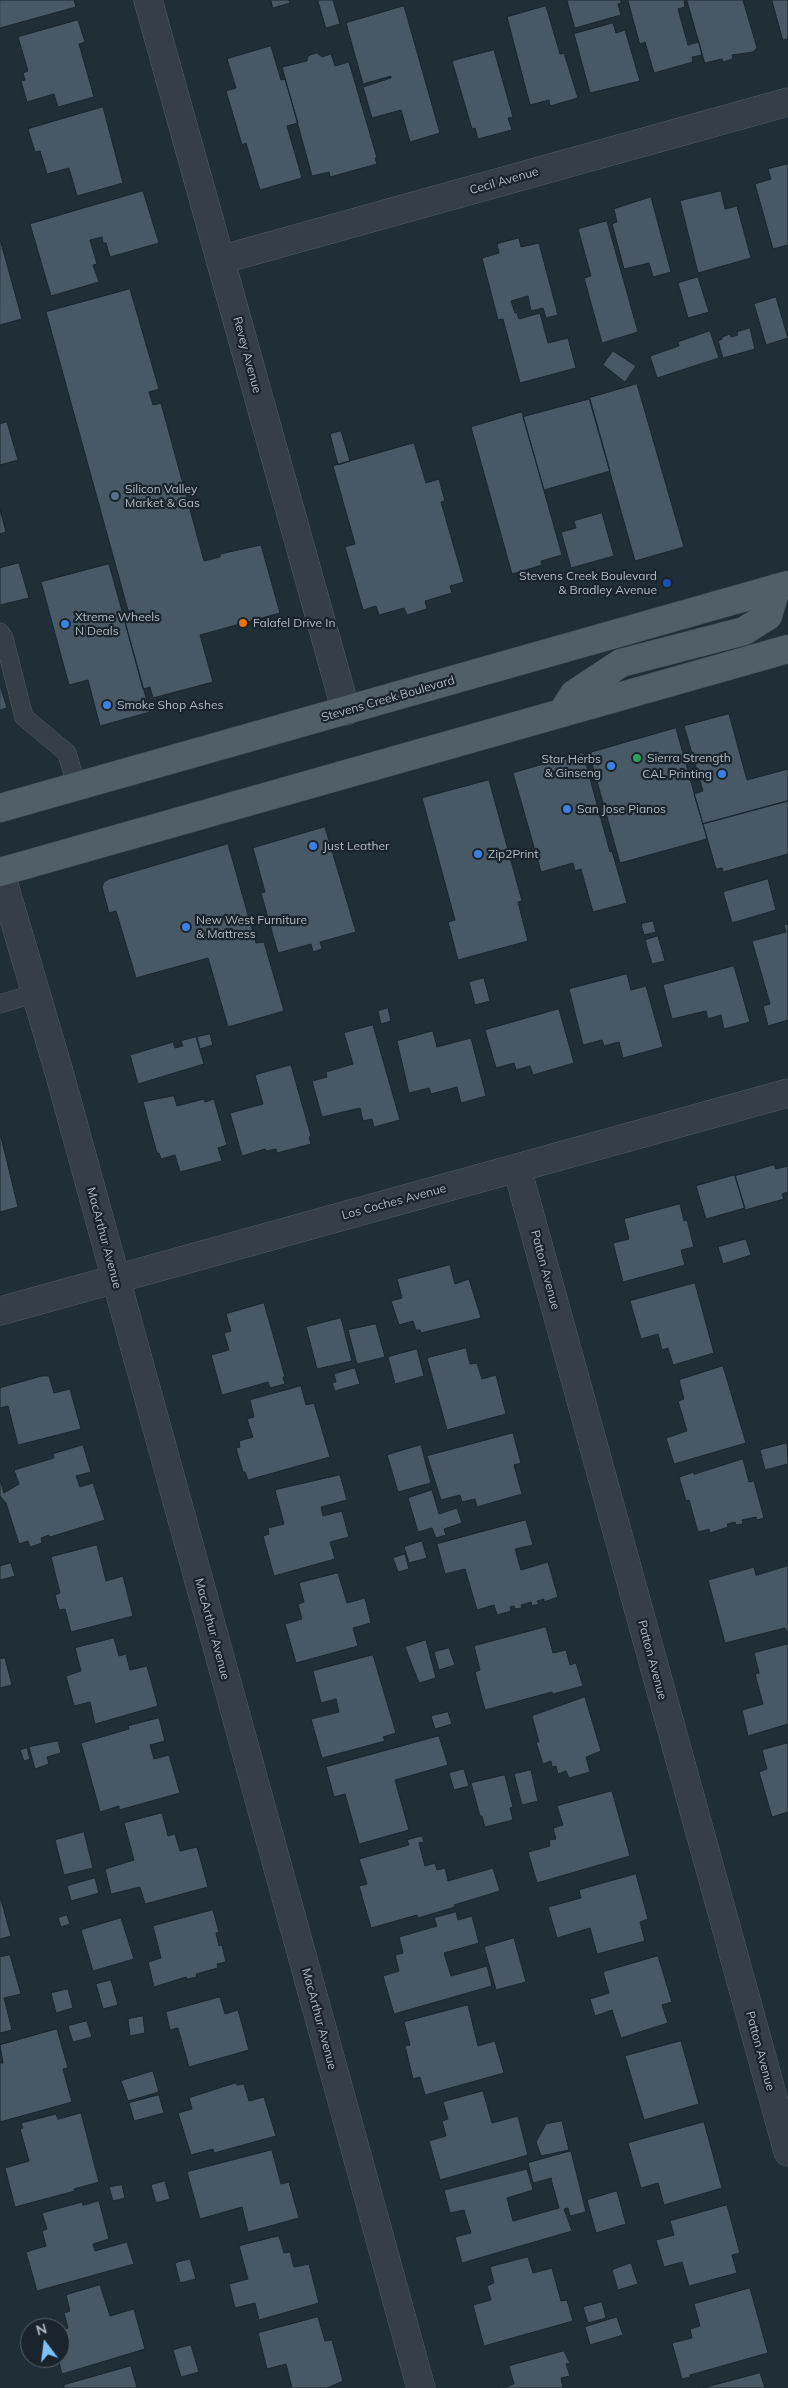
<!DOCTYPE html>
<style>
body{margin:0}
#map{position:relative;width:788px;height:2388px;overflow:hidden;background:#202e38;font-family:Mulish,sans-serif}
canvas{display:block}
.north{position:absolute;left:20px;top:2318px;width:50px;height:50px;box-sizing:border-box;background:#19242d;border:1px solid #55606a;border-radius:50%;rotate:345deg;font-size:14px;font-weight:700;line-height:20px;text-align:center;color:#aebac5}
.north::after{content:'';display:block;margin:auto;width:18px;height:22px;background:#80c0f9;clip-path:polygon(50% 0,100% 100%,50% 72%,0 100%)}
</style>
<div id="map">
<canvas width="788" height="2388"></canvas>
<div class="north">N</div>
</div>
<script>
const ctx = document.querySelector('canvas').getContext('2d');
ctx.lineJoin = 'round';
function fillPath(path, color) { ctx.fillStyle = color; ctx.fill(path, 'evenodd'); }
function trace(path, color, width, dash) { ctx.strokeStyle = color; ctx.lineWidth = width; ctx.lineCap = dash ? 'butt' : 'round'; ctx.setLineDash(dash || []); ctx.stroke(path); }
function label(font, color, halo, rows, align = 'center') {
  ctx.font = font + ' Mulish,sans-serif'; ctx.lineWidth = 4.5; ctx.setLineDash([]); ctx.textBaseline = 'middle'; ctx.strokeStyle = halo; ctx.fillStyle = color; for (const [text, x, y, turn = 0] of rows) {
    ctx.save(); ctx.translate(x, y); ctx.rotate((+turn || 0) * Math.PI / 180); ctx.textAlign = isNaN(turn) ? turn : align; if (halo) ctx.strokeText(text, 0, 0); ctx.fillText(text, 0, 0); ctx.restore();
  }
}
const building = new Path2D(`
 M0 0H74L76 7 0 28Z
 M271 0H289L290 3 273 8Z
 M318 0H333L340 24 326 28Z
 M567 0H621V3L618 4 621 15 575 28Z
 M628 0H684L685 7 678 9 688 45 699 42 702 55 692 57 693 62 654 73 645 42 640 44Z
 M687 0H743L757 48 753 52 732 55 733 59 723 62 722 59 705 63Z
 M772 0H788V39L783 40Z
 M404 6 440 133 410 142 401 110 372 118 363 87 391 78V76L363 84 346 23Z
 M546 6 560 54 564 53 578 98 550 106 549 100 530 105 507 17Z
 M78 20 85 42 79 44 94 97 58 107 54 94 27 102 21 81 25 80 23 73 28 71 18 37Z
 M613 23 616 33 625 30 640 81 590 93 574 34Z
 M271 46 281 80 285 79 298 123 287 126 302 178 260 190 246 143 242 145 226 91 236 88 227 59Z
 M494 50 513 117 508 118 512 130 478 139 475 128 472 129 452 61Z
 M317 53 322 57 331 54 335 66 349 62 377 158H375L377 164 330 177 329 172 312 176 282 67 307 61 308 56Z
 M103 107 123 183 77 196 69 168 47 174 40 151 35 152 28 129Z
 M788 164V245L773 249 755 184 771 179 768 169Z
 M143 191 159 243 110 257 106 243H103L102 237 90 240 97 264 93 265 99 282 51 296 30 224Z
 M721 191 725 209 737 206 751 258 698 273 680 201Z
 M651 197 671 272 653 277 649 263 624 269 612 224 617 222 614 209Z
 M607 221 638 332 602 343 584 278 591 276 578 229Z
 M519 238 521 247 539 243 558 315 546 318 543 308 531 311 528 296 511 301 515 313H517L519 319 540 313 548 343 568 338 576 368 520 383 503 319 498 320 482 258 499 253 497 244Z
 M0 239 22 319 0 325Z
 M698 277 709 312 688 318 678 283Z
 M130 289 159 389 149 392 153 405 161 403 204 561 220 557V554L261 545 280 613 200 635 213 682 153 698 150 687 143 689 123 615 129 614 46 312Z
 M776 297 788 338 766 345 754 304Z
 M750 328 755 349 723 358 718 341 722 339V337L730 334 731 337 738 335 737 332Z
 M710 331 719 358 657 378 650 356 679 346 678 342Z
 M613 351 636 366 625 382 603 365Z
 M637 384 684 547 635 561 589 398Z
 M590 399 610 471 544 490 523 417Z
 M522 412 562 555 541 561 542 565 512 574 471 427Z
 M7 422 18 460 0 465V424Z
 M341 431 350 461 338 465 330 434Z
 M414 443 426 483 439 479 445 501 441 502 464 582 450 586 452 593 425 601 427 609 407 615 404 608 379 615 376 606 363 610 345 547 355 544 333 466Z
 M0 509 6 532 0 534Z
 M602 513 614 556 571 568 561 532 576 528 574 521Z
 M19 563 29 598 0 605V568Z
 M109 564 150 712 100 726 88 680 69 685 41 582Z
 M0 685 7 708 0 710Z
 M729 714 747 780 788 769V801L703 824 694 794 703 791 684 726Z
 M676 728 707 839 620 863 589 753Z
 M583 753 610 852 612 851 627 903 593 912 581 869 575 871 573 863 541 872 513 773Z
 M489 780 522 901 518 902 528 941 458 960 448 922 455 920 422 798Z
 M788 801V854L723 872 722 868 716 869 703 824Z
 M325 827 356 932 320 942 322 949 313 952 311 944 278 953 261 893 265 892 253 848Z
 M228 844 256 943 264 942 284 1011 228 1027 208 958 136 978 116 911 109 913 102 887 104 882 109 879Z
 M768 879 776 910 732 923 723 892Z
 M653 921 656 932 644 935 641 924Z
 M788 924V1020L768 1026 763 1006 770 1004 752 941 786 932 784 925Z
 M658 936 665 961 652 964 645 940Z
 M734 966 750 1022 724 1029 721 1015 708 1019 706 1011 672 1019 663 985Z
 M627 974 631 990 646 986 663 1047 623 1058 619 1042 604 1046 602 1040 583 1045 569 989Z
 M484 978 490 1001 475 1005 469 982Z
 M388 1008 391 1021 381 1024 378 1011Z
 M559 1009 574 1063 533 1075 530 1066 516 1070 514 1063 496 1068 485 1030Z
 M373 1025 400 1120 374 1127 372 1119 363 1121 360 1108 322 1117 312 1081 327 1077 326 1072 353 1064 344 1033Z
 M433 1031 437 1047 471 1038 486 1096 461 1103 457 1087 431 1094 429 1088 409 1093 397 1041Z
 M210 1034 213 1045 200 1049 197 1037Z
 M196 1037 204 1064 138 1084 130 1055 173 1042 175 1048 183 1046 181 1041Z
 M291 1065 311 1136 309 1137 311 1144 277 1153 276 1149 266 1151 265 1149 242 1156 230 1113 263 1104 255 1075Z
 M174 1096 177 1106 204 1099 205 1102 214 1099 227 1145 218 1148 222 1161 180 1172 175 1155 161 1159 159 1153H157L143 1102Z
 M1 1137 18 1207 0 1212V1137Z
 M774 1165 776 1169 788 1166V1192L782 1194 784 1199 745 1210 735 1176Z
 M735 1175 745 1208 706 1219 696 1186Z
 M680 1204 684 1221 687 1220 694 1247 681 1250 685 1265 623 1282 613 1243 629 1239 624 1219Z
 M746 1239 751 1255 723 1264 718 1247Z
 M450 1265 455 1284 469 1279 481 1318 421 1333 420 1330H416L413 1321 399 1325 391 1301 402 1298 397 1279Z
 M695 1283 714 1353 673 1365 668 1348 662 1350 658 1334 641 1339 630 1301Z
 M264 1303 285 1377H283L285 1384 270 1388 268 1382 222 1395 211 1355 229 1350 224 1333 231 1331 226 1314Z
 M341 1318 352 1361 317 1369 306 1327Z
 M376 1324 385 1357 357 1364 348 1330Z
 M466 1348 470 1364 477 1363 482 1379 496 1375 506 1414 447 1430 427 1358Z
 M417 1349 424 1376 395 1384 388 1357Z
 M723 1366 746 1443 674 1464 666 1438 687 1431 678 1401 684 1399 679 1380Z
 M355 1368 360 1384 335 1391 332 1383 336 1382 334 1374Z
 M42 1376H49L54 1393 70 1389 81 1429 18 1445 8 1406 0 1408V1388Z
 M301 1386 306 1405 314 1403 330 1457 248 1480 245 1472H243L236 1448 240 1447 239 1441 253 1437 247 1419 254 1417 250 1400Z
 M513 1433 521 1463 514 1465 522 1494 477 1507 475 1499 462 1502 460 1495 441 1500 427 1456Z
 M787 1443 788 1464 765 1470 760 1450Z
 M83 1445 91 1472 76 1476 80 1487 93 1483 105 1520 50 1537 49 1535 41 1538 42 1543 30 1547 28 1541 19 1544 6 1503 0 1496V1479L4 1493 19 1484 14 1470 54 1458 53 1454Z
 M421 1445 431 1483 398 1492 387 1455Z
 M743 1459 749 1482 754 1481 764 1518 757 1520 756 1517 742 1520 743 1524 736 1525 735 1522 727 1524 728 1527 710 1533 709 1529 698 1532 689 1500 686 1501 679 1477 694 1472V1474Z
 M340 1475 347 1500 321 1507 323 1516 342 1511 349 1537 330 1542 335 1559 274 1576 263 1536 269 1534 268 1528 284 1524 275 1490Z
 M432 1490 439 1514 457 1508 462 1523 444 1529 446 1535 436 1538 432 1528 418 1532 408 1498Z
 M526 1520 533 1545 515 1549 521 1570 548 1562 558 1597 544 1602V1599L537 1601 539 1604 532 1606 531 1602 521 1605 522 1608 515 1609 514 1606 510 1607 511 1611 497 1615 494 1605 477 1610 465 1569 445 1574 437 1544Z
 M422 1541 427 1558 409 1563 404 1547Z
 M97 1545 106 1581 123 1576 133 1616 71 1632 65 1609 59 1610 55 1595 60 1593 51 1557Z
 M405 1554 409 1569 398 1572 393 1558Z
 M11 1563 15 1576 0 1580V1566Z
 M788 1566V1634L785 1628 725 1643 708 1580 754 1567 756 1575Z
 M338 1573 347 1603 365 1598 371 1623 353 1628 358 1646 296 1663 285 1624 302 1619 298 1604 304 1602 299 1583Z
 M546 1627 553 1653 566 1650 570 1665 576 1663 583 1686 553 1694 552 1692 485 1710 475 1672 480 1670 474 1646Z
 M114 1638 119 1656 126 1654 130 1670 147 1666 158 1706 95 1724 90 1702 74 1706 66 1676 81 1671 75 1648Z
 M426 1640 436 1678 419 1683 405 1647Z
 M788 1644V1724L748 1736 742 1710 763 1704 755 1674 759 1673 754 1653Z
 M449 1648 455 1665 439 1670 434 1652Z
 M373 1655 396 1733 383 1737 385 1741 322 1758 311 1719 339 1712 336 1699 321 1703 313 1671Z
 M5 1658 12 1685 0 1688V1659Z
 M585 1697 601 1751 586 1757 590 1772 569 1778 566 1771 558 1774 556 1766 552 1767 551 1761 543 1764 536 1742H539L532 1716Z
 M448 1712 452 1724 435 1729 431 1716Z
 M159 1718 165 1741 150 1745 154 1759 169 1755 180 1793 119 1810V1806L100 1812 81 1743 129 1729 128 1726Z
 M439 1736 448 1765 395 1780 409 1830 359 1844 345 1794 334 1797 326 1767Z
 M58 1741 61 1753 47 1757 49 1764 35 1769 29 1747Z
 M788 1743V1812L772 1817 759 1772 767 1769 762 1750Z
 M27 1748 30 1759 24 1761 20 1750Z
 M464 1769 469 1786 454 1790 449 1773Z
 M531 1770 538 1801 522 1805 514 1774Z
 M505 1775 513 1807 510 1808 513 1820 485 1827 482 1816H480L471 1783Z
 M612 1791 630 1856 537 1883 528 1852 550 1846 549 1840 556 1839 553 1828 563 1825 557 1806Z
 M162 1813 168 1836 175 1834 180 1851 197 1847 208 1887 145 1904 140 1887 111 1894 105 1869 134 1860 124 1823Z
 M84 1832 93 1868 64 1875 55 1840Z
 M422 1836 424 1842 419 1843 425 1866 435 1863 437 1870 445 1868 448 1881 493 1868 500 1891 454 1905 455 1907 418 1918 417 1915 371 1928 359 1886 367 1884 359 1859 409 1845 407 1840Z
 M636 1874 648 1919 640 1922 645 1941 597 1954 590 1928 557 1938 548 1907 581 1898 579 1890Z
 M95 1878 99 1893 71 1901 67 1886Z
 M0 1896 11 1936 0 1939Z
 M213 1910 219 1932 216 1933 219 1946 222 1945 226 1962 217 1964 218 1968 196 1974 197 1977 187 1979 186 1977 154 1987 148 1962 161 1958 153 1926Z
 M456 1912 458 1920 472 1916 479 1943 444 1953 451 1976 487 1966 492 1986 394 2014 383 1976 399 1971 395 1955 403 1953 399 1937 437 1926 434 1918Z
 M67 1915 70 1924 61 1927 58 1918Z
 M121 1918 134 1959 93 1971 81 1930Z
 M514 1938 526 1982 496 1990 484 1947Z
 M10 1955 21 1994 4 1998 12 2030 0 2033V1957Z
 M658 1956 672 2002 662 2005 668 2023 621 2038 612 2010 595 2016 590 1999 609 1993 603 1972Z
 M111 1980 118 2005 103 2009 96 1984Z
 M68 1989 73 2008 56 2013 51 1993Z
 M220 1997 225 2014 238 2010 249 2050 189 2067 178 2028 170 2030 166 2012Z
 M468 2005 478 2046 495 2041 504 2073 425 2095 420 2077 413 2079 405 2046 410 2045 404 2022Z
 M143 2016 145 2033 130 2036 128 2019Z
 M87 2021 92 2037 73 2042 68 2026Z
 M57 2029 68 2068 63 2069 72 2102 0 2122V2063H3L0 2045Z
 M681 2041 699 2104 644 2120 625 2056Z
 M153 2071 159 2092 128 2101 121 2081Z
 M236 2083 237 2085 244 2084 249 2101 264 2097 276 2136 214 2153 213 2149 191 2155 178 2113 192 2109 189 2098Z
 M483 2091 492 2123 518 2116 528 2155 440 2180 429 2141 446 2136 442 2121 448 2119 443 2102Z
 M159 2095 164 2113 134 2121 129 2103Z
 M81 2113 99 2182 74 2189 75 2191 15 2207 5 2168 29 2161 20 2129 23 2128 21 2123 56 2114 58 2119Z
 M562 2121 569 2150 541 2156 536 2142 546 2124Z
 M704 2122 722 2188 664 2205 658 2183 641 2188 628 2143Z
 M272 2150 281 2184 289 2182 299 2218 248 2232 242 2207 200 2219 187 2172Z
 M571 2151 586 2212 570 2216 568 2208 564 2209 572 2231 462 2263 455 2237 471 2233 464 2210 450 2213 444 2190 527 2169 533 2190 507 2198 513 2221 559 2208 551 2179 552 2178 533 2183 528 2163Z
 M165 2181 170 2199 156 2203 151 2185Z
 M122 2185 125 2198 113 2201 109 2187Z
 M617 2191 626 2224 596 2233 587 2200Z
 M99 2201 109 2239 93 2244 95 2251 127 2242 134 2264 37 2291 26 2252 46 2246 42 2231 47 2229 42 2213 82 2202 83 2205Z
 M727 2205 740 2253 732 2255 737 2273 689 2286 682 2262 664 2267 656 2240 674 2235 670 2221Z
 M279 2236 284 2253 290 2252 294 2267 309 2264 319 2303 259 2320 255 2303 235 2308 229 2284 248 2279 239 2246Z
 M528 2257 533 2273 552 2268 561 2301 567 2300 573 2321 484 2346 473 2305 491 2300 487 2286 494 2283 490 2267Z
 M190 2259 196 2279 180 2283 175 2263Z
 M631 2263 638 2284 618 2290 612 2270Z
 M100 2285 110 2316 134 2309 145 2349 62 2374 58 2358H60V2331L68 2328 64 2313 70 2311 66 2295Z
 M750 2288 768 2353 690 2375V2377L682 2379 672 2343 692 2338 690 2329 700 2326 694 2304Z
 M602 2302 606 2318 588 2323 583 2307Z
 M318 2317 325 2341 332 2340 343 2381 327 2388H292L286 2364 267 2369 258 2333Z
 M617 2317 623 2335 590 2345 585 2327Z
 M191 2345 199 2372 181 2377 173 2350Z
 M564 2351 570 2363 566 2364 570 2376 561 2378 563 2388H503L514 2384 509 2366Z
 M131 2366 137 2388H64V2385Z
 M760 2373 765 2388H703Z`);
fillPath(building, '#485864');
trace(building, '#1b262f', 1);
const service = new Path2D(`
 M0 632 4 638 24 717 67 753 77 787
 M0 1004 36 993`);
const minor = new Path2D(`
 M148 0 346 711
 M220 260 788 102
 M517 1168 788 2152
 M0 1311 788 1093`);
const tertiary = new Path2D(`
 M0 871 59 1072 421 2388`);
const primary = new Path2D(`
 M564 710 574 694 621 663 744 631 768 616 776 588
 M0 808 788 585
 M0 872 788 649`);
trace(service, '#515d66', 19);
trace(minor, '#515d66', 29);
trace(tertiary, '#515d66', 29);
trace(primary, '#404b55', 29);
trace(service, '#343f48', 18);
trace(minor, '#343f48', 28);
trace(tertiary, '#343f48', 28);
trace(primary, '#515f69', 28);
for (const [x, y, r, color] of [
 [115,496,5,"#5c6f8a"],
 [667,583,5,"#1a4fb4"],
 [243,623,5,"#e8710a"],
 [65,624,5,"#3f7fe0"],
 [107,705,5,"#3f7fe0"],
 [637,758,5,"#2e9e5b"],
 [611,766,5,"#3f7fe0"],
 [722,774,5,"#3f7fe0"],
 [567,809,5,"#3f7fe0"],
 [313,846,5,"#3f7fe0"],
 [478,854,5,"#3f7fe0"],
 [186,927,5,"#3f7fe0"]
]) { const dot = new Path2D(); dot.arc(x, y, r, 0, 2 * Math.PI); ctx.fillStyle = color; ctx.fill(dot); trace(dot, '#19242d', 2); }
label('12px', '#aebac5', '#19242d', [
 ["Cecil Avenue",504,181,-16],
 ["Revey Avenue",247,355,75],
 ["Stevens Creek Boulevard",388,699,-16],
 ["Los Coches Avenue",394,1202,-15],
 ["MacArthur Avenue",104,1238,75],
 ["Patton Avenue",545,1270,75],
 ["MacArthur Avenue",212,1629,75],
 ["Patton Avenue",652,1660,75],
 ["MacArthur Avenue",319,2019,75],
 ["Patton Avenue",760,2051,75]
]);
label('12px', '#aebac5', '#19242d', [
 ["Silicon Valley",125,489],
 ["Market & Gas",125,503],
 ["Stevens Creek Boulevard",657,576,"right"],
 ["& Bradley Avenue",657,590,"right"],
 ["Xtreme Wheels",75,617],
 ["N Deals",75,631],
 ["Falafel Drive In",253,623],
 ["Smoke Shop Ashes",117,705],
 ["Sierra Strength",647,758],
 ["Star Herbs",601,759,"right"],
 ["& Ginseng",601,773,"right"],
 ["CAL Printing",712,774,"right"],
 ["San Jose Pianos",577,809],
 ["Just Leather",323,846],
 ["Zip2Print",488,854],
 ["New West Furniture",196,920],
 ["& Mattress",196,934]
], 'left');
</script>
